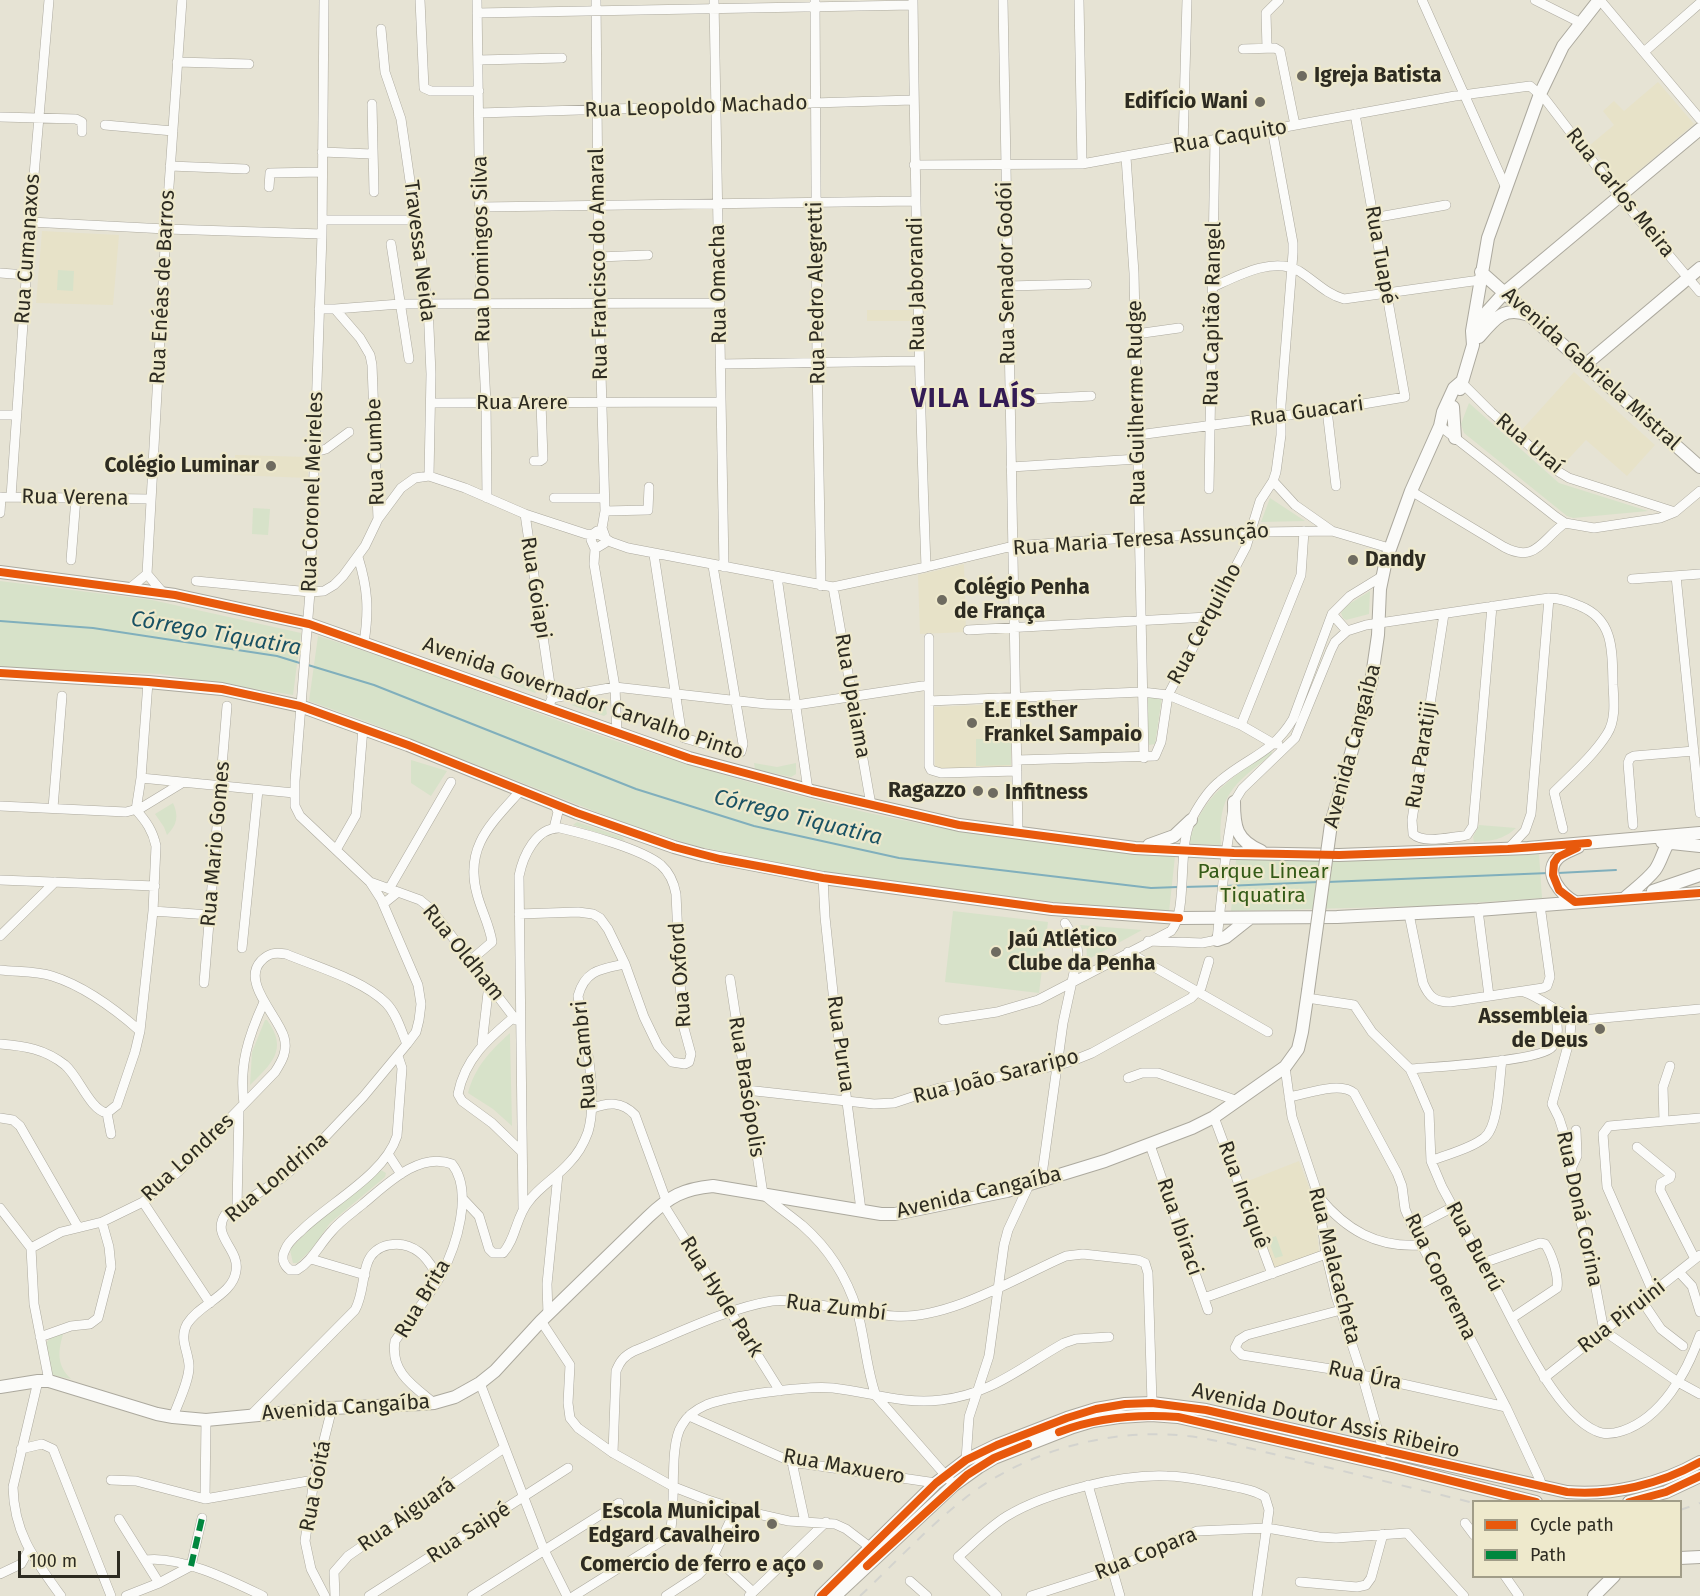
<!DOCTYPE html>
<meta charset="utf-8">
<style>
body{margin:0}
#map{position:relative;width:1700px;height:1596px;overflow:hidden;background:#e6e3d4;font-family:"Fira Sans",sans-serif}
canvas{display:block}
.legend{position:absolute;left:1472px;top:1500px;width:210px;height:78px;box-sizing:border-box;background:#eee9cc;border:2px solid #a19d88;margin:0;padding:8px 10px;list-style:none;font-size:18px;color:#2d2b21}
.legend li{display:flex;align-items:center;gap:12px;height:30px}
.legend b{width:30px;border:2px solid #a19d88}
.scale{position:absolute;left:18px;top:1551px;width:102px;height:27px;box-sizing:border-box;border:3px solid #2d2b21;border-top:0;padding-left:8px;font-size:18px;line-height:21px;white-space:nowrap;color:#2d2b21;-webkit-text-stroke:4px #eee9cc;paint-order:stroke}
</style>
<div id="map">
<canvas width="1700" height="1596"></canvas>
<ul class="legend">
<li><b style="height:8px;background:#e8590c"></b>Cycle path</li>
<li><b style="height:8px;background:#00873e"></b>Path</li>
</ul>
<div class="scale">100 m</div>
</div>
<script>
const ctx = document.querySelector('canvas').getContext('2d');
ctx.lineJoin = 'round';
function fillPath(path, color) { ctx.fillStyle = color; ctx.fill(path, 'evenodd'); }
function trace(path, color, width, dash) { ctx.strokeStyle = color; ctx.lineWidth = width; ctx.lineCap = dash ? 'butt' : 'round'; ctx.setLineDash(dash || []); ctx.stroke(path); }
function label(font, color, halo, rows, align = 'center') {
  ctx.font = font + ' "Fira Sans",sans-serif'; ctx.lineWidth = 4.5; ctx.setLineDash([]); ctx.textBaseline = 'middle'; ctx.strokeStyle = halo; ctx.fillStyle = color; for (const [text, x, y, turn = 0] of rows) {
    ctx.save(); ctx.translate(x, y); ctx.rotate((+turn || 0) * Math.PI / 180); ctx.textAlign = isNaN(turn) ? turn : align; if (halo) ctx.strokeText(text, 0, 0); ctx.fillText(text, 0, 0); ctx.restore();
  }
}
fillPath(new Path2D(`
 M1658 82 1694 124 1622 185 1590 145 1614 125 1603 111 1614 101 1624 111Z
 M42 231 119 235 113 305 36 303Z
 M867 310H914V321H867Z
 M1574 372 1655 445 1627 476 1586 440 1559 469 1519 433Z
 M235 455 308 457V478L233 475Z
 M964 564 966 632 920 634 918 575Z
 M1007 704 1010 708 1011 766 940 769 935 766 934 707Z
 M1299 1161 1314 1200 1319 1252 1273 1268 1243 1183Z`), '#e7e2c8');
fillPath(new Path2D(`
 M58 270 74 271 73 291 57 290Z
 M1469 403 1559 483 1648 511 1573 518 1567 516 1464 433 1461 424Z
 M1270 498 1305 521 1261 522Z
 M253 508 270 509 268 535 252 534Z
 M0 581 152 600 301 633 293 695 160 674 0 667Z
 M1370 591 1369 614 1346 620 1343 618 1341 613 1346 606Z
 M318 636C448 676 573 731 704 769 785 793 871 816 955 830 1028 843 1101 849 1175 856L1169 912 1097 907 921 886 826 872 695 846 622 822 365 721 309 701Z
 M457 658 514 685 520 680 541 677V688L535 693 448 659Z
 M1148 697H1162L1155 744 1149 745 1145 723Z
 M604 699 607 714 604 716 571 705Z
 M976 739H1011V765L976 766Z
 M1269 750 1272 752 1271 755C1234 784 1217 795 1221 845L1188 844C1203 793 1230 781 1269 750Z
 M411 760 447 771 431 796 411 783Z
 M754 763 777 767 796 763V774L791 777 755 769Z
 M173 803C179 816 177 825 167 835L164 827 155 814Z
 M577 822 622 837 625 841 573 825Z
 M1479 825 1516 828C1503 840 1491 841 1474 842L1473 837Z
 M1539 854 1542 898 1428 906 1231 911 1236 860H1358Z
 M953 911 1048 922 1039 993 945 982Z
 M1080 925 1142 930 1087 960 1086 939Z
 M265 1020H267C289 1050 271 1064 250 1085L252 1052Z
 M510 1033V1037L512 1126 493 1109 468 1093C475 1067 490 1051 510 1033Z
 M379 1169 386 1173 385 1177 330 1223 312 1249 297 1263H293L290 1250 293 1246 315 1224Z
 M1276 1236 1283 1256 1275 1258 1268 1239Z
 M64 1331C58 1350 56 1365 71 1379L52 1375 46 1346C47 1337 56 1335 64 1331Z`), '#d7e2c9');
trace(new Path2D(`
 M0 621 93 628 277 656 303 664
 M308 665 374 685 636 789 754 826 899 858 1151 888 1178 887
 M1558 873 1616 870
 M1327 882 1549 873
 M1225 886 1319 882
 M1183 887 1220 886`), '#80afbc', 2);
const minor = new Path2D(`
 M420 0 424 88 431 91H479
 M477 0 481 305 486 403 487 498
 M714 0 724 567
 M815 0 817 362 821 586
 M913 0C915 189 919 378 926 567
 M1003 0 1018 833
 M1079 0 1082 164
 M1422 0 1506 188
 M1535 0 1581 23
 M1600 0 1700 119
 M477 13 913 5
 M381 29 385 72 401 119 428 305 431 374 429 476
 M1267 48 1266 13 1279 0
 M1243 49 1275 48 1280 51 1295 125
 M1644 52 1700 3
 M478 60 562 58
 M177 62 249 64
 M372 104 374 192
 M479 113C624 110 768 103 913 100
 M0 117 76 119 82 122V132
 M105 125 173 131
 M1183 145 1187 0
 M322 152 372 154
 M1126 157 1134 273 1144 758
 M914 165 1082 164 1455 96 1530 86 1545 99 1620 197 1700 292
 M170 166 245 169
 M269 187 270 173 322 172
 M481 207 915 201
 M1373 218 1446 205
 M322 220H416
 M30 222 166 229 322 234
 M391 244 409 359
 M599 257 648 255
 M0 273 26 275
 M1008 286 1087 284
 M1213 287C1237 276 1273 256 1299 271 1315 281 1326 294 1344 299L1480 280
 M335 309 400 304 720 303
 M1136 334 1179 328
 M721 364 918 361
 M1461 382 1491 412 1559 472 1569 478 1675 512
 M1010 400 1091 396
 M431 403 721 402
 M1327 410 1336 486
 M0 415H16
 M1440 426 1556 517 1565 523 1594 528 1660 518 1675 512 1700 491
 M1138 435 1327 410 1405 397 1355 114
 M315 452 326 449 349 432
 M534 461H540L543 459 541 403
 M1011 467 1138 459
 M1273 481 1295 505 1332 531
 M1209 489 1215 139
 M1411 491 1504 547C1536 564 1542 539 1565 523
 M0 497 150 499
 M11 497 30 222 49 0
 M554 498H604
 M605 511 648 510 649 487
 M0 513 1 497
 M525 514 552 698
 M378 519 401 488 415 478 429 476 465 488 525 514 586 534 600 535 611 542 628 548 833 587 926 567 1013 546 1127 538 1262 532 1332 531 1389 548
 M597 531 593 534 591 540 595 549 594 564 615 687 617 734
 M595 549 605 543 606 539 602 528 605 511 599 305 596 0
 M654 555 681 730 684 738 737 753 741 752 743 744 713 566
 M358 557C368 589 369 610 364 643
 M71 560 76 498
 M1676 576 1700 813
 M777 577 808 790
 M1632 579 1700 574
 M196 581 310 592 324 591 334 585 343 576 365 546 378 519 372 365 370 355 360 338 335 309H319
 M833 587 871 805
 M129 589 147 574
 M164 594 147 574 166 229 182 0
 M1332 614 1347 631
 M1444 614 1412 820 1413 834C1424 844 1450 837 1463 836L1467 835 1473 826 1492 606
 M968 630 1208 617
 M929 638V766L931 770 941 773 1017 771
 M929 701 1142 692 1168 695 1241 725 1274 744H1278
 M548 708 552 698 615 687 766 704 796 705 929 685
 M1241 725 1301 575 1304 531
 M1017 760 1155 756 1161 742 1168 695 1246 547 1260 501 1273 481 1276 472 1281 435V405L1293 253V243L1272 129
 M141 778 294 793
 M1554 792 1563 829
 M554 803 558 812 554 828
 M0 806 126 812 141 808 182 783
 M53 808 62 696
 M136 810 141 778 148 682
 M1633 825 1628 763 1630 758 1634 756 1694 751
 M1508 849 1525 831 1531 814 1549 598
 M336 850 356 815 363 728
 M823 878 825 917 834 1002 861 1210
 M0 880 155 886
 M370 882 398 892 383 904
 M389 889 451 782
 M398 892 420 900 431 909 516 1020
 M1478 910 1489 996
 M153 911 210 915
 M519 914 578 912 593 914 600 918 608 929 625 964 644 1017 658 1046 672 1062 685 1064 689 1062 691 1054 682 1021 676 894C674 883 670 873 661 865 642 849 586 834 560 828 536 827 523 856 519 876L523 1208
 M1409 914 1423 983C1429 997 1435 1002 1450 1002L1543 988 1547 986 1550 977 1540 905
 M0 936 55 882
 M1148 941 1202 943 1217 940 1226 853 1234 802 1242 789 1295 738 1331 650 1335 642 1347 631 1366 625 1549 598C1561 598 1570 602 1580 606 1615 620 1612 653 1613 685 1614 701 1616 720 1607 734 1594 755 1571 775 1554 792
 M242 948 258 790
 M1128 952 1268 1032
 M471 960 492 942C490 926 481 910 477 894 464 846 492 823 521 790
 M0 970C17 972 36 971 52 976 84 986 115 1009 140 1031
 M730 979 763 1194C776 1206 790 1215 803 1226 828 1248 847 1278 857 1310 865 1338 866 1368 876 1396L954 1485
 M204 983 227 706
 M1524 992C1545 999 1560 1017 1582 1020L1700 1009
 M1307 998 1354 1005 1372 1032 1410 1069 1417 1084 1429 1112 1431 1161 1442 1187C1459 1218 1475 1249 1491 1279 1513 1320 1554 1413 1596 1431 1604 1435 1613 1434 1622 1431 1662 1418 1687 1372 1700 1335
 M514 1017C488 1039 465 1058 458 1094L462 1101 492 1123 522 1152
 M1571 1019 1570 1038 1552 1104 1559 1118 1570 1152 1575 1199 1591 1262 1604 1331
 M943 1020 997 1012 1038 1000 1171 931C1189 910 1176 848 1192 818 1199 805 1208 790 1220 781 1248 757 1272 754 1293 719L1332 614 1350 596 1381 577
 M0 1044C25 1046 45 1049 65 1065 79 1077 90 1110 107 1113L111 1134
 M482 1044 489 984
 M398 1056 402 1068 397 1136C385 1174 331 1202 303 1229 297 1235 288 1241 285 1250 281 1257 283 1265 290 1270H297C312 1261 319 1245 331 1232 340 1221 352 1213 363 1204 386 1185 419 1151 452 1164 474 1192 456 1247 441 1275 428 1298 410 1319 395 1341 390 1372 413 1386 434 1403
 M1285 1067 1292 1117 1318 1195 1326 1254 1336 1296 1362 1375 1384 1453
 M1410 1069C1433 1067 1542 1061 1552 1047 1561 1035 1557 1019 1552 1007
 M1128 1078 1142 1073H1158L1238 1101
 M746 1090 874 1104 894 1103 936 1089 1059 1065 1072 1061 1092 1053 1191 998 1201 988 1209 961
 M1289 1097C1307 1094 1340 1081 1354 1093L1397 1173 1402 1186 1405 1209 1413 1228 1506 1407 1540 1480 1542 1488
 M244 1104C239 1065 248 1037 264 1002
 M591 1109C608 1102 622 1101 635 1115L666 1200
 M107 1113 117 1105 135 1052 140 1031 153 911 156 846C153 831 146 821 136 810
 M1214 1117 1272 1274
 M0 1118 13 1120 20 1126 78 1227
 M1664 1121 1663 1087 1670 1066
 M1150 1145 1208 1310
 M1637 1147 1671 1175 1670 1178 1661 1183 1660 1190 1695 1259
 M388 1154 401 1174
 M1431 1161C1448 1154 1470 1149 1484 1138 1499 1127 1499 1079 1502 1060
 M1572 1167 1577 1156 1576 1130
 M1041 1182 1063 1023 1078 954 1076 941 1065 923
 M1319 1197C1346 1230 1377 1248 1421 1245
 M463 1199 479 1216 489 1249 493 1253H503C516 1239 516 1216 529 1201 540 1186 557 1177 569 1163 577 1155 584 1143 588 1132 599 1095 584 1034 578 996 585 970 601 969 625 964
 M143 1202 210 1303
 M663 1204 780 1391
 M0 1208 31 1248
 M237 1208 239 1110
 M1413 1228 1453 1207
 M31 1248 61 1232 102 1222 143 1202 180 1170 275 1072C282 1061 288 1051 284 1037 278 1016 241 982 261 961 269 953 275 952 286 954 317 967 363 980 386 1003 397 1014 401 1031 407 1044
 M31 1248 34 1304 49 1381
 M311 1259 365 1275
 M1483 1263 1540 1243 1545 1244C1552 1254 1559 1276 1557 1288L1512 1318
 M1679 1272 1692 1286 1700 1312
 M1653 1292 1607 1187 1603 1134 1609 1126 1700 1118
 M1204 1298 1326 1254
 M1642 1301 1661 1329 1683 1346
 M1341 1310 1247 1335 1239 1340 1235 1348 1242 1355 1344 1371 1506 1407
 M548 1315 547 1284 558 1174
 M541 1321 570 1365 568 1403 570 1418 578 1428 613 1453 674 1487 705 1499 736 1509 789 1521 835 1524 846 1529 871 1548
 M1604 1331 1678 1382 1700 1394
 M40 1337 71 1326 90 1324 98 1318 111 1267 109 1247 102 1222
 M1544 1378 1700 1255
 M38 1381 13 1487C14 1534 35 1560 61 1596
 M480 1383 544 1550 567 1596
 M252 1414 355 1310C363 1295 362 1279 367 1264 374 1242 402 1239 419 1252 428 1258 433 1269 439 1278
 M689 1416 792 1462 936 1483
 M173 1417C178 1403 190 1379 189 1365 188 1350 179 1339 187 1324 199 1304 233 1295 236 1271 240 1249 211 1236 225 1215L283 1177 306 1157 363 1097 407 1044 416 1032 419 1020 421 1004 418 985 381 899 370 882 300 816 295 806V781L310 592 322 234 324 0
 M21 1449 42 1444 53 1449 111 1596
 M613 1453 616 1371C620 1361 624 1356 634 1351 676 1334 728 1308 772 1301 784 1299 796 1302 808 1303 837 1307 865 1314 894 1316 946 1320 1011 1281 1057 1260L1066 1256 1083 1254 1138 1260 1145 1263 1148 1273 1152 1403
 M966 1460 969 1417 989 1356 1004 1245 1008 1230 1029 1185
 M792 1462 805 1522
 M111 1480 136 1481 205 1499 314 1480
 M1088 1485 1120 1596
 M205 1499 206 1420
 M119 1519 159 1583
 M1465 1523 1474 1535
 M714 1556 753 1592
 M145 1560C180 1555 232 1581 263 1596
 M191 1566 202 1518
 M0 1574 21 1564 29 1550
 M1505 1576 1519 1596
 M910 1581 927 1596
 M1300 1582 1357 1587 1366 1585 1371 1578 1383 1534
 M126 1596 159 1583 191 1566
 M325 1596 311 1569 305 1541 314 1480 332 1408
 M335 1596 334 1572 348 1556 504 1448
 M369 1596 568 1468
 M472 1596 619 1503
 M574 1596 662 1541 670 1533C677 1505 668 1446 682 1425 687 1416 697 1409 706 1405 728 1396 809 1385 833 1388 870 1392 904 1405 941 1400 992 1394 1021 1367 1064 1343L1076 1339 1109 1337
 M666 1596 698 1575 710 1563 736 1509
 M749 1596 826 1522
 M997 1596 958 1557C974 1543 989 1527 1007 1516 1047 1492 1121 1474 1167 1476 1184 1476 1200 1480 1217 1483 1232 1487 1252 1488 1265 1497L1269 1510 1257 1596
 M1031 1596 1112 1570 1197 1531 1267 1528 1319 1537 1336 1538 1407 1533 1464 1596`);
const major = new Path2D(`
 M1481 272 1700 467
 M1476 335 1486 313 1505 292 1700 129
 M1479 337C1495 318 1504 306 1529 315
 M1585 365 1700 268
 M1460 389 1473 345 1472 331 1488 238 1540 94 1563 46 1599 0
 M1453 407 1455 438
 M0 572 175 595 309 624 689 758 812 791 959 825 1135 848 1234 853 1339 855 1528 848 1700 833
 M0 673 148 682 222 689 300 706 408 745 577 813 674 847 703 855 823 878 1052 909 1179 918 1337 917 1478 910 1700 893
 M1234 802C1234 827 1236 840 1261 851
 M1331 824 1371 683 1378 635 1380 589 1386 560 1411 491 1440 426 1443 412 1454 388 1461 382
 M1662 842 1700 846
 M1149 845 1174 836 1191 820
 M1653 891 1700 875
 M1626 897C1635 889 1647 880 1655 870 1663 859 1664 844 1674 836
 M1575 902C1562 895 1543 874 1557 859 1562 853 1572 850 1578 847
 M1217 940 1226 937 1250 918
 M0 1387 38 1381H49L157 1414 173 1417 206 1420 332 1408 421 1404 434 1403 455 1397 480 1383 495 1371 541 1321 648 1217C670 1196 683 1189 713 1186L881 1214H895L1007 1191 1105 1161 1192 1128 1214 1117 1285 1067 1298 1049 1302 1032 1308 991
 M1629 1502 1666 1492 1700 1476
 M1680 1558 1700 1557
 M821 1596 936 1483 966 1460 997 1445 1067 1418 1096 1409 1125 1404 1152 1403 1206 1410 1567 1492C1612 1496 1661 1484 1700 1462
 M835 1596 954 1485 979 1467 994 1458 1073 1427 1093 1421 1119 1417 1151 1415 1178 1417 1392 1466 1536 1502
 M1594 1596 1614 1576`);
trace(minor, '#aca99e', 10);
trace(major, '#aca99e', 14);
trace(minor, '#fbfbf9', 9);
trace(major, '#fbfbf9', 12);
trace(new Path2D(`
 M1680 1510 1700 1503
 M860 1596C894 1564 927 1528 964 1499 1024 1451 1112 1427 1188 1436 1201 1437 1215 1441 1228 1443L1474 1503`), '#d3d3ce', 2, [10, 10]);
const majorBridge = new Path2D(`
 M1308 991 1331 824`);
trace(majorBridge, '#aca99e', 14, []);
trace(majorBridge, '#fbfbf9', 12);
trace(new Path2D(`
 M191 1566 202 1518`), '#00873e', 6, [12, 6]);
trace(new Path2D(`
 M0 572 175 595 309 624 689 758 812 791 959 825 1135 848 1234 853 1339 855 1508 849 1588 843
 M0 673 148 682 222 689 300 706 408 745 577 813 674 847 720 859 823 878 1052 909 1179 918
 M1577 848 1558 857 1554 863 1553 875 1559 890 1575 902 1700 893
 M1059 1432C1098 1417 1137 1414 1178 1417L1392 1466 1536 1502
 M1629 1502 1666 1492 1700 1476
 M867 1566 967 1475 994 1458 1028 1444
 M821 1596 936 1483 966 1460 997 1445 1067 1418 1096 1409 1125 1404 1152 1403 1206 1410 1567 1492C1612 1496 1661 1484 1700 1462`), '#e8590c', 8);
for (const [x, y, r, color] of [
 [1302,76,6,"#6e6b60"],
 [1260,102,6,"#6e6b60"],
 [271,466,6,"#6e6b60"],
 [1353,560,6,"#6e6b60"],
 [942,600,6,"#6e6b60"],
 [972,723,6,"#6e6b60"],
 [978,791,6,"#6e6b60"],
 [993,793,6,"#6e6b60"],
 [996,952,6,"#6e6b60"],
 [1600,1029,6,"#6e6b60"],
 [772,1524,6,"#6e6b60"],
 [818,1565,6,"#6e6b60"]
]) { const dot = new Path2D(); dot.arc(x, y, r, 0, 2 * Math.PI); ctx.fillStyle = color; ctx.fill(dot); trace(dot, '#eee9cc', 2); }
label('bold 21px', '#2d2b21', '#eee9cc', [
 ["Igreja Batista",1314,76],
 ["Edifício Wani",1248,102,"right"],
 ["Colégio Luminar",259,466,"right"],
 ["Dandy",1365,560],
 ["Colégio Penha",954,588],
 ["de França",954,612],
 ["E.E Esther",984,711],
 ["Frankel Sampaio",984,735],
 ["Ragazzo",966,791,"right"],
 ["Infitness",1005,793],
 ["Jaú Atlético",1008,940],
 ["Clube da Penha",1008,964],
 ["Assembleia",1588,1017,"right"],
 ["de Deus",1588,1041,"right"],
 ["Escola Municipal",760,1512,"right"],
 ["Edgard Cavalheiro",760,1536,"right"],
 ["Comercio de ferro e aço",806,1565,"right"]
], 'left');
label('21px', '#2d2b21', '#eee9cc', [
 ["Rua Leopoldo Machado",696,107,-2],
 ["Rua Caquito",1230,137,-10],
 ["Rua Carlos Meira",1620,193,51],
 ["Rua Cumanaxos",28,249,-86],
 ["Rua Domingos Silva",482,249,-91],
 ["Travessa Neida",419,251,83],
 ["Rua Tuapé",1380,255,80],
 ["Rua Francisco do Amaral",599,264,-91],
 ["Rua Senador Godói",1007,273,-91],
 ["Rua Omacha",719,284,-91],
 ["Rua Jaborandi",917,284,-91],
 ["Rua Enéas de Barros",163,287,-87],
 ["Rua Pedro Alegretti",817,293,-91],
 ["Rua Capitão Rangel",1213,314,-89],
 ["Avenida Gabriela Mistral",1591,369,42],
 ["Rua Arere",522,403],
 ["Rua Guilherme Rudge",1137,403,-91],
 ["Rua Guacari",1307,412,-8],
 ["Rua Uraí",1529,444,40],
 ["Rua Cumbe",376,452,-92],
 ["Rua Coronel Meireles",313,492,-88],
 ["Rua Verena",75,498,1],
 ["Rua Maria Teresa Assunção",1141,540,-4],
 ["Rua Goiapi",535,588,81],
 ["Rua Cerquilho",1205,624,-62],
 ["Rua Upaiama",852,696,80],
 ["Avenida Governador Carvalho Pinto",583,699,19],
 ["Avenida Cangaíba",1353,746,-75],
 ["Rua Paratiji",1422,755,-81],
 ["Rua Mario Gomes",216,844,-85],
 ["Rua Oldham",463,953,51],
 ["Rua Oxford",681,975,-94],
 ["Rua Purua",840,1044,82],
 ["Rua Cambri",585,1055,-95],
 ["Rua João Sararipo",996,1077,-14],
 ["Rua Brasópolis",746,1087,81],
 ["Rua Londres",188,1158,-43],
 ["Rua Londrina",277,1178,-40],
 ["Avenida Cangaíba",979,1193,-13],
 ["Rua Inciquê",1243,1195,70],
 ["Rua Doná Corina",1579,1209,78],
 ["Rua Ibiraci",1179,1227,71],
 ["Rua Buerú",1474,1247,62],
 ["Rua Malacacheta",1334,1266,76],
 ["Rua Coperema",1440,1277,64],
 ["Rua Hyde Park",721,1297,58],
 ["Rua Brita",423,1299,-59],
 ["Rua Zumbí",836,1308,7],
 ["Rua Piruini",1622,1317,-38],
 ["Rua Úra",1365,1376,12],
 ["Avenida Cangaíba",346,1408,-4],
 ["Avenida Doutor Assis Ribeiro",1326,1421,13],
 ["Rua Maxuero",844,1467,10],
 ["Rua Goitá",316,1486,-79],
 ["Rua Aiguará",407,1515,-35],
 ["Rua Saipé",469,1533,-33],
 ["Rua Copara",1146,1554,-22]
]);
label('21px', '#345b17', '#eee9cc', [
 ["Parque Linear",1263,872],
 ["Tiquatira",1263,896]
]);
label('italic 22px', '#1a5264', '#eee9cc', [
 ["Córrego Tiquatira",216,634,10],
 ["Córrego Tiquatira",798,818,14]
]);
ctx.letterSpacing = '1.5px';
label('bold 27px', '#331b54', '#eee9cc', [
 ["VILA LAÍS",974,399]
]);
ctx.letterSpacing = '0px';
</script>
